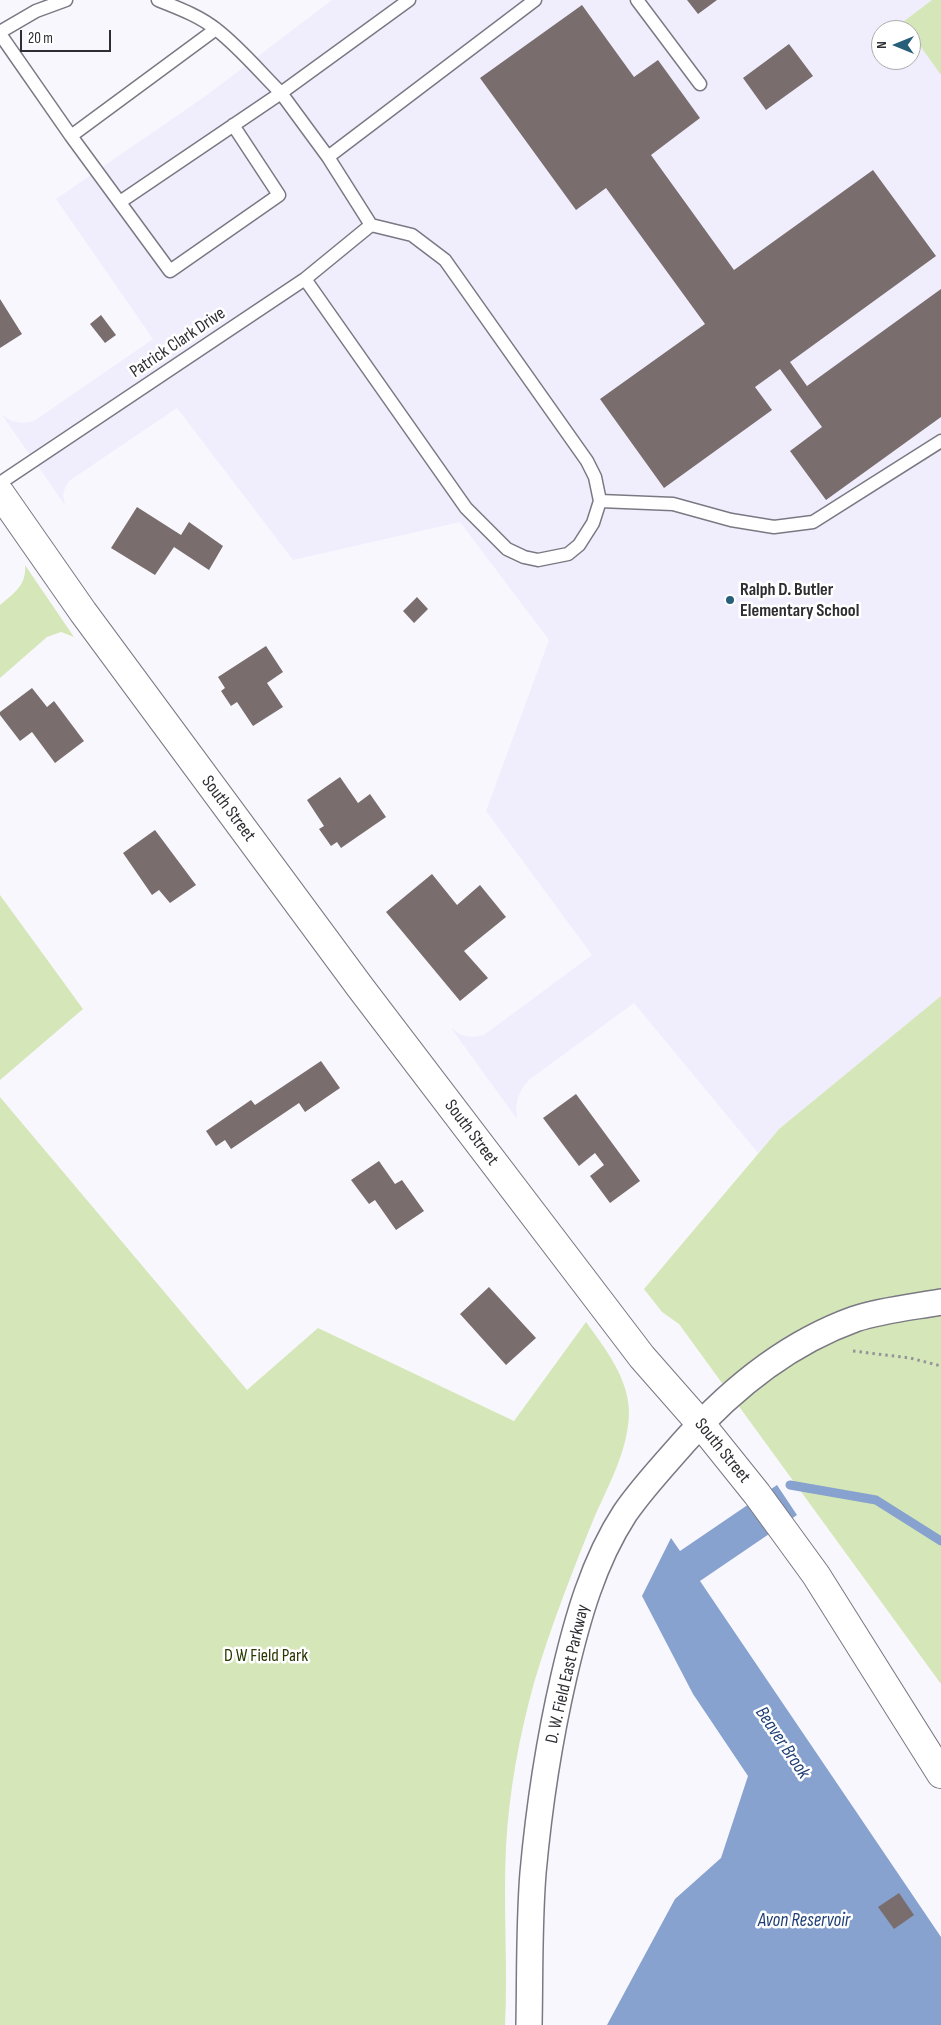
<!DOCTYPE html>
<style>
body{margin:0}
#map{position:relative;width:941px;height:2025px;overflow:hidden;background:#f8f7fd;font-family:"Sofia Sans Condensed",sans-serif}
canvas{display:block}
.north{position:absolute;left:871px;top:20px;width:50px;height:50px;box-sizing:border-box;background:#fff;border:1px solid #ababad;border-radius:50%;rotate:270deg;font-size:14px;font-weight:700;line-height:20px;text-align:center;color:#2e2d31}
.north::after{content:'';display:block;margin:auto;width:18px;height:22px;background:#275f79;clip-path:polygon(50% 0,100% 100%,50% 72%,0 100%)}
.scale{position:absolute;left:20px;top:30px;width:91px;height:22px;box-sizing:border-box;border:2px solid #2e2d31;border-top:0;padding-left:6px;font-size:15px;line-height:18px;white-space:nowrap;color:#2e2d31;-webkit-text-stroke:4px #fff;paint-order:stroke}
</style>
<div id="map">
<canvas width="941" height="2025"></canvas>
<div class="north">N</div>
<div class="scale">20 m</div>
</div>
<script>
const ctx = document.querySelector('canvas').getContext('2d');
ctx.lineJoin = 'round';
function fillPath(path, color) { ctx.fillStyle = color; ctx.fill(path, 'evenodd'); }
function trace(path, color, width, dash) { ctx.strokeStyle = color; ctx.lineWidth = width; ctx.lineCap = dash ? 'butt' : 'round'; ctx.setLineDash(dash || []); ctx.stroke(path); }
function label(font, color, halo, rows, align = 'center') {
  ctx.font = font + ' "Sofia Sans Condensed",sans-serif'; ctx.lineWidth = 5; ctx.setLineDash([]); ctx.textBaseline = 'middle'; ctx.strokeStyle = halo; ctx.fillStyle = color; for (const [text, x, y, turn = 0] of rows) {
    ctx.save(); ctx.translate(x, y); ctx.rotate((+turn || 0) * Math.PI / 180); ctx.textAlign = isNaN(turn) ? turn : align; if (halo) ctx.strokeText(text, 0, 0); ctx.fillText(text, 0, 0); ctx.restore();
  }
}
fillPath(new Path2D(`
 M332 0H941V997L779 1129 758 1153 634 1003 530 1079 523 1087 518 1097 516 1108 517 1119 451 1028 461 1035 472 1037 484 1035 592 955 486 811 549 640 460 522 293 560 177 408 69 481 65 488 63 496 65 505 2 415 12 421 23 423 34 421 153 339 56 199 207 95ZM881 30H911V60H881Z`), '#f0eefd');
fillPath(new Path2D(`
 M932 0H941V75L911 33V30H909L903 22Z
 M25 565 74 637 61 632 47 637 0 678V605C14 593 27 585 25 565Z
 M0 895 83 1009 0 1080Z
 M941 996V1684L679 1324 662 1312 644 1289 779 1129Z
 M0 1097 247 1390 318 1328 514 1421 586 1322C605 1348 629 1379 629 1413 628 1453 607 1487 592 1523 571 1575 550 1629 534 1683 519 1737 509 1792 506 1847 503 1906 508 1966 505 2025H0Z`), '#d5e7b8');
fillPath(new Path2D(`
 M777 1485 797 1515 700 1581 941 1937V2025H607L675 1899 721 1858 748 1776 693 1694 642 1596 671 1538 680 1551Z`), '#87a2ce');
trace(new Path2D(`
 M790 1485 876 1500 941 1541`), '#87a2ce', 9);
fillPath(new Path2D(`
 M687 0H717L698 14Z
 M582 5 634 77 658 60 700 118 651 155 734 270 873 170 936 256 790 362 807 386 941 289V417L826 500 790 451 822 427 780 369 755 387 772 410 664 488 600 399 705 324 606 188 576 210 480 78Z
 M789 44 813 76 766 110 743 78Z
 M0 299 22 334 0 348Z
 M101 315 116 335 105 343 90 324Z
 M137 507 181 535 189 522 223 546 209 570 174 547 155 575 111 548Z
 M417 597 428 609 414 623 403 611Z
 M266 646 283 672 267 683 283 707 253 726 237 702 231 706 221 691 225 688 218 677Z
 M32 688 47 707 54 701 84 741 55 763 32 732 20 741 0 715V712Z
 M340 777 358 803 370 794 386 817 341 848 337 842 331 846 319 829 324 826 307 800Z
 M155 830 196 885 170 903 159 890 152 895 123 853Z
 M432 874 457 905 480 885 506 917 464 951 488 978 460 1001 386 912Z
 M321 1061 340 1088 305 1112 299 1103 231 1149 225 1140 216 1146 206 1131 251 1100 255 1105Z
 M576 1094 640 1181 610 1203 590 1176 604 1165 595 1153 579 1166 543 1118Z
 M379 1161 395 1184 402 1180 424 1211 396 1230 375 1200 369 1204 351 1180Z
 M489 1287 536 1338 506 1365 460 1314Z
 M899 1893 914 1915 894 1929 878 1907Z`), '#796d6d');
const service = new Path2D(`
 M637 0 700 84
 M0 32 36 11 66 0
 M0 34 71 136 170 271 279 195 233 125
 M71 136 216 29
 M328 157 535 0
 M120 202 281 93C260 72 240 48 217 30 200 16 178 8 158 0
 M305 279 466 508 507 549 524 557 538 560 568 554 579 545 593 523 600 501 595 477 587 461 445 260 412 235 371 225 328 157 281 93 409 0
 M0 483 305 279 371 225
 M600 501 673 504 731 520 774 527 813 522 941 441`);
const minor = new Path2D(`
 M529 2025C530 1974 529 1923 533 1873 539 1807 549 1741 564 1676 577 1620 593 1562 625 1513 643 1487 664 1465 684 1442 731 1389 788 1343 855 1319 882 1310 913 1307 941 1302`);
const tertiary = new Path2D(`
 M0 493 83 612 360 987 642 1357 700 1423 757 1494 816 1575 941 1774`);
trace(service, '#7a7983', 15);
trace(minor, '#7a7983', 28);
trace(tertiary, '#7a7983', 30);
trace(new Path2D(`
 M853 1351 910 1358 941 1366`), '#959499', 3, [2.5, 4]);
trace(service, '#fff', 12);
trace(minor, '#fff', 25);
trace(tertiary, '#fff', 28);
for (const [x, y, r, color] of [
 [730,600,5,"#275f79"]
]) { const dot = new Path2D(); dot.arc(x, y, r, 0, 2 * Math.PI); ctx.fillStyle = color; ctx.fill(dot); trace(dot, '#fff', 2); }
label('18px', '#2e2d31', '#fff', [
 ["Patrick Clark Drive",178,343,-34],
 ["South Street",228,809,53],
 ["South Street",471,1133,53],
 ["South Street",722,1451,51],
 ["D. W. Field East Parkway",568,1674,-77]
]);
label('bold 18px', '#2e2d31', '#fff', [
 ["Ralph D. Butler",740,590],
 ["Elementary School",740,611]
], 'left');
label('18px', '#283800', '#fff', [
 ["D W Field Park",266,1656]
]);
label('italic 19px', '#1d3e75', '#fff', [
 ["Beaver Brook",782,1743,56],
 ["Avon Reservoir",804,1921]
]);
</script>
